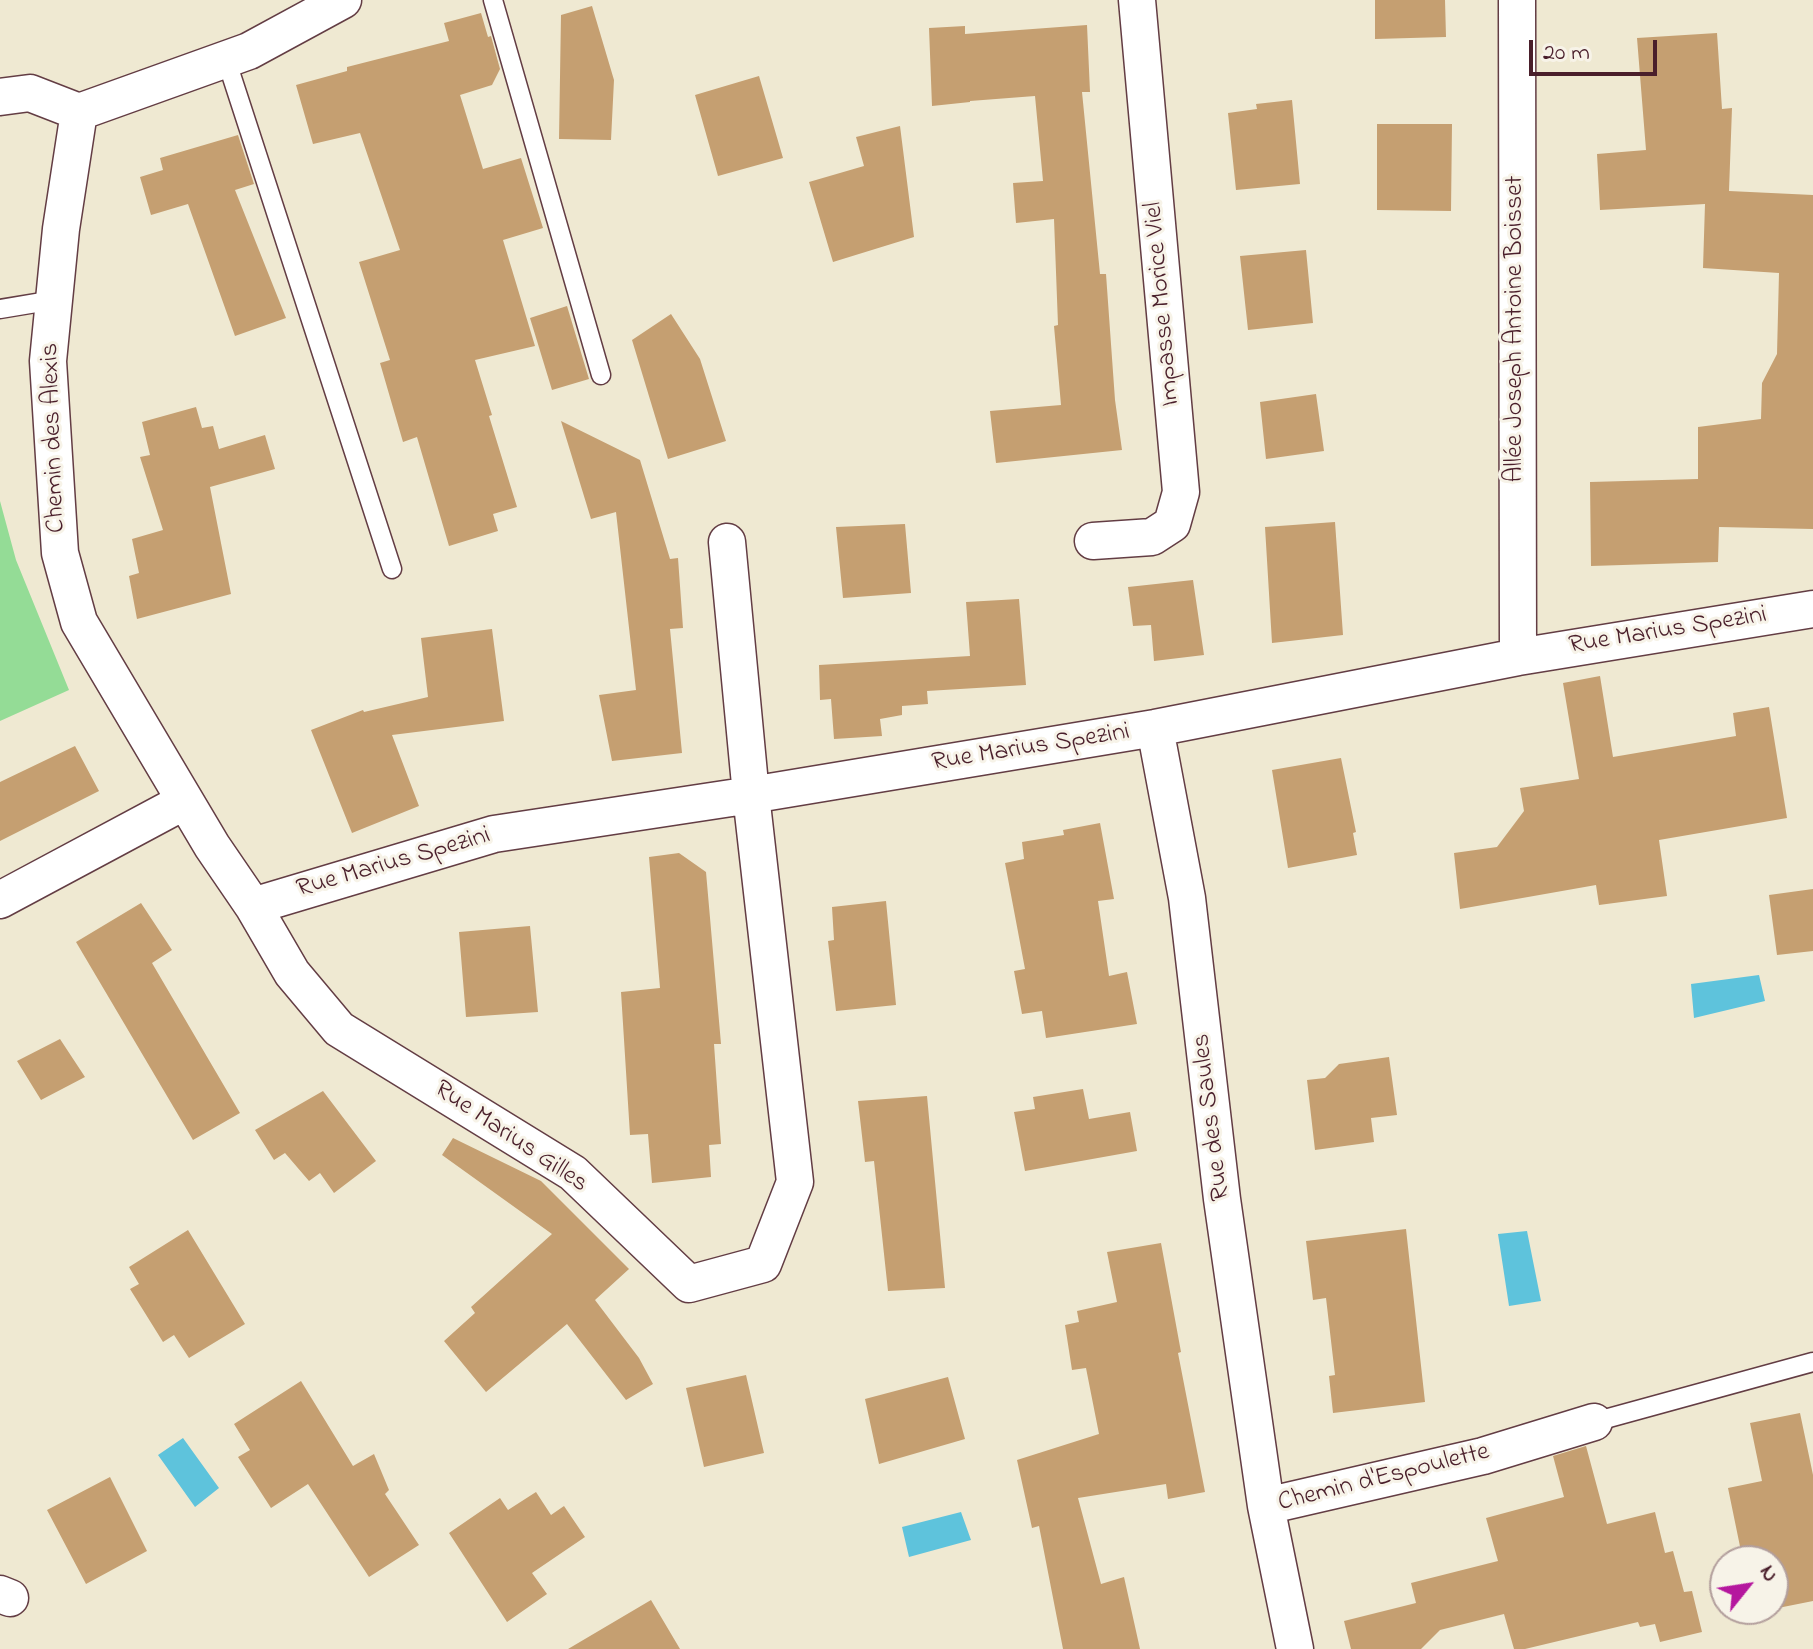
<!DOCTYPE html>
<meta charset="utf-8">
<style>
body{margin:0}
#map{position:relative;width:1813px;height:1649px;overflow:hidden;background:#efe9d2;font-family:"Indie Flower",sans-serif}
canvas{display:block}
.north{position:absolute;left:1709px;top:1545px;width:80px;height:80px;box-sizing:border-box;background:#f7f3e8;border:2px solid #b29e9c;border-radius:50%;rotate:60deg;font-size:22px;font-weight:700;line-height:32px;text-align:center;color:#4a1f2b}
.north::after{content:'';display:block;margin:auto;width:28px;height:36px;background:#b5179e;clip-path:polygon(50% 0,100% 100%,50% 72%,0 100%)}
.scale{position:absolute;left:1529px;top:40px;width:128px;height:36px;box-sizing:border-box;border:4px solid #4a1f2b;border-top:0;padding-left:10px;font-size:24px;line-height:28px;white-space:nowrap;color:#4a1f2b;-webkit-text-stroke:6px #f7f3e8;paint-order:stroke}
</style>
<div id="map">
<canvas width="1813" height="1649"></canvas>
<div class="north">N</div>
<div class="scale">20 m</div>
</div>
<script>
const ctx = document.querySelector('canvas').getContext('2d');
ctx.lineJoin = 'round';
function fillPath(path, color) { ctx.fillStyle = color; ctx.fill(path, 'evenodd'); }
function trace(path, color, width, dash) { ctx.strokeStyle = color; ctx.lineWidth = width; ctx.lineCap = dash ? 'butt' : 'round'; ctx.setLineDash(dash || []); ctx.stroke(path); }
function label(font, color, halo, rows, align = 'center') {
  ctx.font = font + ' "Indie Flower",sans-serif'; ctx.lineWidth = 6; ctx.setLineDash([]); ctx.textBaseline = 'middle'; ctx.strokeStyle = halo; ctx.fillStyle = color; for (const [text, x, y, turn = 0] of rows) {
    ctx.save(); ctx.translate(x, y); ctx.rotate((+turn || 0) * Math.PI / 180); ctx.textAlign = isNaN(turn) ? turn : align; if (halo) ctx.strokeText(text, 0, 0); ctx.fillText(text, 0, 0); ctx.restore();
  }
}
fillPath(new Path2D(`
 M0 501 16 560 69 690 0 721Z`), '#94dc96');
fillPath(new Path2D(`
 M1759 975 1765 1001 1694 1018 1691 984Z
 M1527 1231 1541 1301 1509 1306 1498 1234Z
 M183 1438 219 1488 195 1507 158 1455Z
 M961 1512 971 1540 909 1557 902 1527Z`), '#5ec3dc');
fillPath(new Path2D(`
 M1375 0H1445L1446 37 1375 39Z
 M592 6 614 80 611 140 559 139 561 15Z
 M481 13 488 37 491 36 500 69 492 85 460 95 483 169 521 158 543 228 503 240 535 346 475 360 492 415 489 416 517 507 493 514 498 531 449 546 417 437 403 442 380 363 390 360 359 262 400 250 360 133 313 144 296 85 347 71V67L449 41 444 23Z
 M1087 25 1090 92H1082L1100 274H1106L1115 400 1122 450 996 463 990 411 1061 405 1054 326 1058 325 1054 219 1016 223 1013 183 1043 181 1035 96 970 101V102L932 106 929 28 965 26V34Z
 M1717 33 1722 109 1732 108 1729 191 1813 195V529L1719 527 1718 562 1591 566 1590 482 1698 479V427L1761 419 1762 383 1777 354 1779 273 1703 268 1705 204 1600 210 1597 154 1646 150 1637 38Z
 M759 76 783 158 718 176 695 95Z
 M1292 100 1300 184 1236 190 1228 113 1257 109 1256 104Z
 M1377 124H1452L1451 211 1377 210Z
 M900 126 914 237 833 262 809 182 864 166 856 137Z
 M238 135 254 184 235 190 286 318 235 336 188 204 151 215 140 177 163 170 160 158Z
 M1306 250 1313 323 1248 330 1240 256Z
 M567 306 589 379 552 390 530 318Z
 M671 314 700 359 726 441 668 459 632 340Z
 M1316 394 1324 451 1266 459 1260 402Z
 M196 407 202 428 213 426 219 449 265 435 275 469 210 487 231 594 137 619 129 576 139 573 132 539 163 530 140 457 150 455 142 422Z
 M561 421 640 460 670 559 678 558 683 628 670 629 682 753 612 761 599 695 636 690 616 512 591 519Z
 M1335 522 1343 635 1272 643 1265 527Z
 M905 524 911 593 843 598 836 527Z
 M1193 580 1204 655 1154 661 1151 625 1133 626 1128 587Z
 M1019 599 1026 685 927 691 928 704 902 706V715L880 719 882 736 834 739 831 699 820 700 819 665 970 656 966 602Z
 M492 629 504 721 392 735 419 806 352 833 311 730 363 710 364 712 428 697 421 638Z
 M1600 676 1613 757 1736 736 1733 713 1769 707 1787 818 1659 840 1667 896 1599 905 1596 885 1460 909 1454 853 1497 847 1524 811 1520 788 1579 779 1563 683Z
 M75 746 99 791 0 841V782Z
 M1341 758 1356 832 1353 833 1357 855 1288 868 1272 770Z
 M1100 823 1114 899 1098 901 1109 976 1127 972 1137 1024 1046 1038 1042 1011 1022 1014 1014 971 1025 969 1005 863 1024 859 1022 842 1064 835 1063 830Z
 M679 853 706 872 721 1044H714L721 1144 709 1145 711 1177 652 1183 648 1134 630 1135 621 992 660 988 649 857Z
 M1813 889V951L1777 955 1769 895Z
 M886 901 896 1005 836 1011 828 941 834 940 832 907Z
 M141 903 172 950 152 963 240 1113 193 1140 76 942Z
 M530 926 538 1012 466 1017 459 932Z
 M60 1039 85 1077 41 1100 17 1061Z
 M1389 1057 1397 1115 1371 1118 1374 1142 1315 1150 1307 1080 1325 1078 1339 1064Z
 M1083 1089 1089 1119 1130 1112 1137 1151 1025 1171 1014 1112 1035 1109 1033 1097Z
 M323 1091 376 1161 334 1193 320 1173 309 1181 285 1153 274 1160 255 1130Z
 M927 1096 945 1288 888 1291 874 1161 865 1162 858 1101Z
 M453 1138 541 1181 629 1269 595 1300 639 1358 653 1384 626 1400 567 1324 486 1392 444 1341 475 1313 471 1307 552 1234 442 1155Z
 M1406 1229 1425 1402 1333 1413 1329 1376 1335 1375 1326 1298 1313 1300 1306 1241Z
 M188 1230 245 1324 189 1358 174 1335 163 1342 130 1289 139 1284 129 1267Z
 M1161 1243 1181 1352 1178 1353 1205 1492 1168 1499 1166 1484 1078 1498 1101 1584 1124 1577 1140 1649H1063L1039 1526 1032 1528 1017 1460 1099 1434 1086 1368 1072 1370 1065 1325 1079 1322 1077 1311 1117 1302 1107 1252Z
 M746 1375 764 1453 704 1467 686 1388Z
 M948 1377 965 1439 879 1464 865 1399Z
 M301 1381 353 1466 374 1454 389 1490 385 1494 419 1545 369 1577 308 1484 271 1508 238 1457 250 1450 234 1424Z
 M1800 1413 1813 1475V1601L1773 1609V1561H1743L1728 1488 1762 1481 1750 1423Z
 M1586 1446 1607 1524 1655 1512 1665 1553 1673 1551 1684 1592 1692 1591 1702 1632 1660 1642 1655 1624 1640 1627 1638 1622 1525 1649H1514L1504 1614 1440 1630 1421 1649H1351L1344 1621 1416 1603 1411 1583 1498 1561 1486 1518 1564 1497 1553 1456Z
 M110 1477 147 1551 86 1584 47 1510Z
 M536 1492 551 1515 564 1506 585 1537 532 1573 547 1594 507 1622 449 1533 500 1498 508 1510Z
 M651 1600 680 1649H568Z`), '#c59f71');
const service = new Path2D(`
 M493 0 601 375
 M226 59 392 569
 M0 309 54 300
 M1594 1422 1813 1362`);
const minor = new Path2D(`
 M343 0 249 51 79 112 61 229 48 361 60 553 79 622 212 846 253 906 292 973 339 1029 573 1173 689 1284 763 1264 795 1182 751 795 727 542
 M1517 0 1518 657
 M0 97 30 93 79 112
 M1093 541 1152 537 1172 524 1181 492 1137 0
 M1155 728 1187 898 1222 1199 1266 1506
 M0 900 185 801
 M253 906 494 834 751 795 1155 728 1518 657 1813 609
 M0 1594 10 1598
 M1295 1649 1266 1506 1483 1456 1594 1422`);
trace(service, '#633d44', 21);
trace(minor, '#633d44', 39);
trace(service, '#fff', 18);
trace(minor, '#fff', 36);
label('26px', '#4a1f2b', '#f7f3e8', [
 ["Impasse Morice Viel",1164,304,-95],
 ["Allée Joseph Antoine Boisset",1517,329,-90],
 ["Chemin des Alexis",55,438,-92],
 ["Rue Marius Spezini",1668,632,-9],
 ["Rue Marius Spezini",1031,749,-9],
 ["Rue Marius Spezini",394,864,-16],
 ["Rue des Saules",1213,1117,-97],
 ["Rue Marius Gilles",510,1138,34],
 ["Chemin d'Espoulette",1384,1479,-14]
]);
</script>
